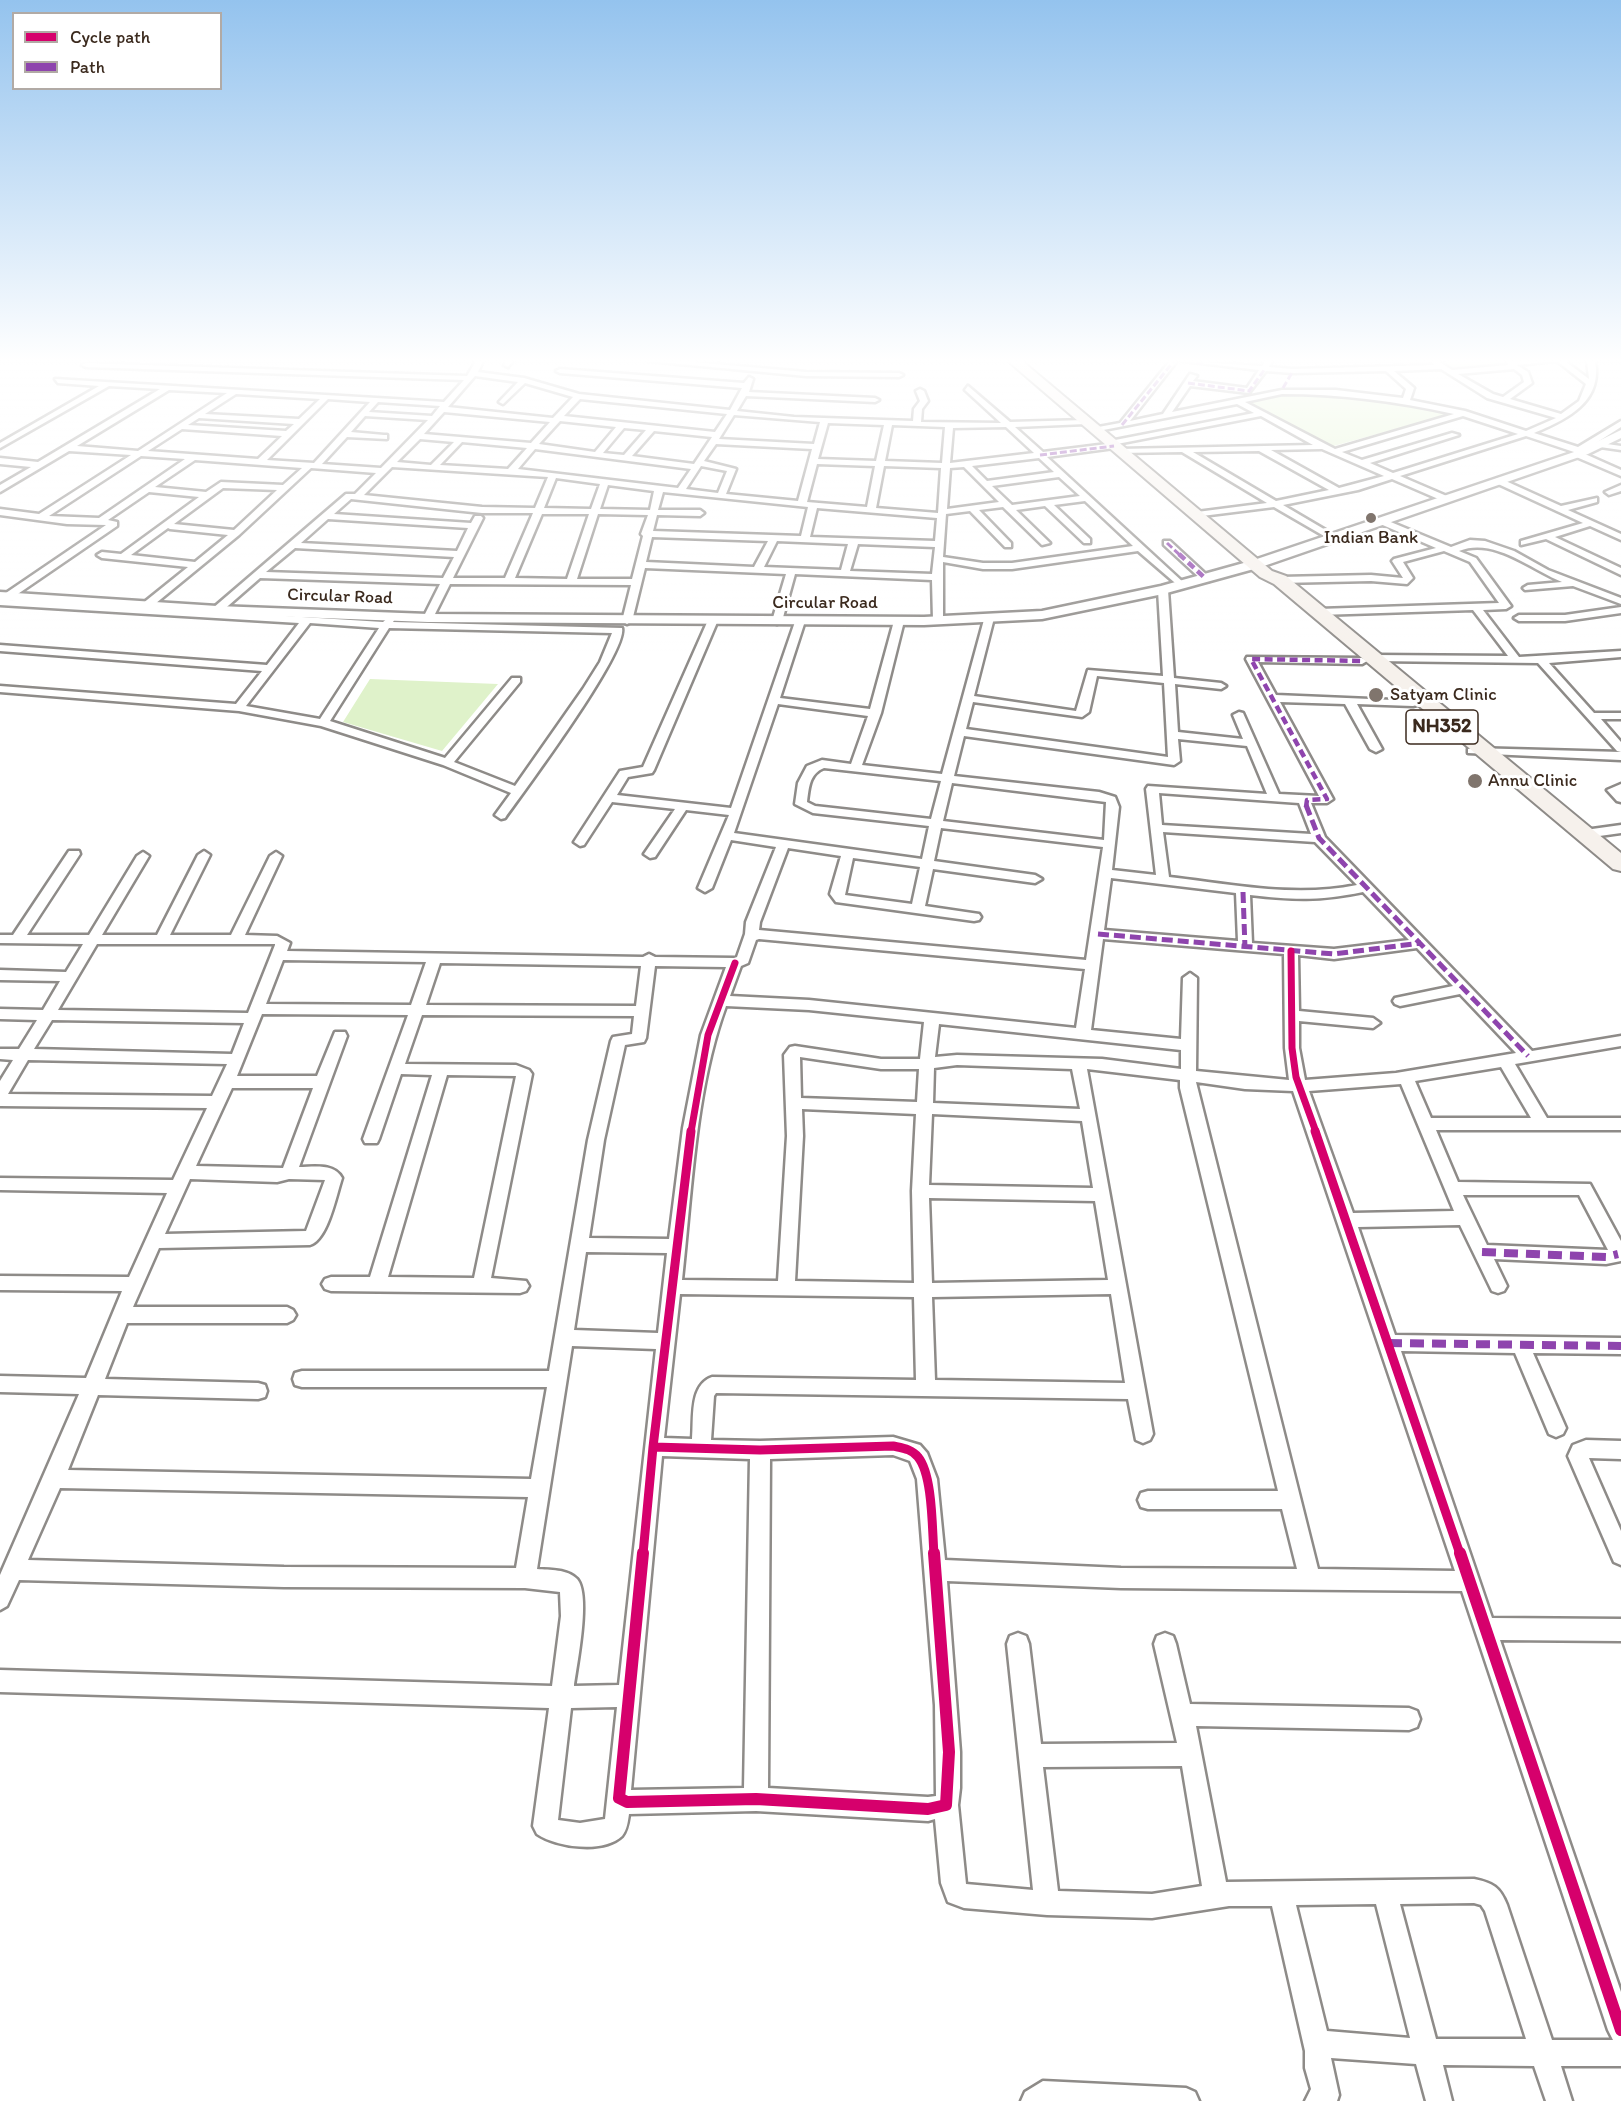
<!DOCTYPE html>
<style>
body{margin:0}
#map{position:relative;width:1621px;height:2101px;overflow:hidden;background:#fff;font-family:Itim,sans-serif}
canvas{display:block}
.legend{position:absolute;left:12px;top:12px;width:210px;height:78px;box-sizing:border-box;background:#fff;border:2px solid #b1aaa5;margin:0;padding:8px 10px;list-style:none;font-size:18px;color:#3b2a1e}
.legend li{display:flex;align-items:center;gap:12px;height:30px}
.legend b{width:30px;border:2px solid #b1aaa5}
</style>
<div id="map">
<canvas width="1621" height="2101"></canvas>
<ul class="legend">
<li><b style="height:8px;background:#d6006c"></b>Cycle path</li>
<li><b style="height:8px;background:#8e44ad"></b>Path</li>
</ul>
</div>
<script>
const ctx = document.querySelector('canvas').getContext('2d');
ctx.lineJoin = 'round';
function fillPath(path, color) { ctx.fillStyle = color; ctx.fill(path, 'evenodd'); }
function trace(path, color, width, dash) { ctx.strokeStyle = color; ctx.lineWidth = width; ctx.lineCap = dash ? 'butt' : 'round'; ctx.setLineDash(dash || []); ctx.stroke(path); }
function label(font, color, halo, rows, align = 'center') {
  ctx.font = font + ' Itim,sans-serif'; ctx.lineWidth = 6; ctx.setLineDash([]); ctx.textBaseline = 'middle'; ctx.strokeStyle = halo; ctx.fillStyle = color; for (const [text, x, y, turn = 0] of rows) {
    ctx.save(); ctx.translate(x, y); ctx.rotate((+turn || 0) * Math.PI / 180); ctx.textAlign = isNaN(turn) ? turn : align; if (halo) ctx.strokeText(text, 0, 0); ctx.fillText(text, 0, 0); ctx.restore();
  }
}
fillPath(new Path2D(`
 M1449 361H1506L1514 367 1451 371 1438 363Z
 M1307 390 1461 411 1330 447 1238 401Z
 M370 679 498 684 442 751 343 722Z`), '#dff2ca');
const minor = new Path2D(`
 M476 361H483L478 372 524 378 579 394 730 410 742 388 560 373 556 371 560 369 744 383 749 377 753 379 749 392 875 398 879 400 875 402 746 396 737 411 794 417 913 421 914 409 920 401 916 391 920 389 924 391 928 401 922 409 921 422 1001 423 965 390 968 386 1010 422 1086 420 1090 422 1086 424 1015 427 1043 452 1107 444 1110 441 1254 413 1237 404 1093 432V428L1120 423 1170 361H1177L1130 421 1163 414 1190 374 1197 376 1193 381 1247 388 1259 370 1183 361 1262 366 1265 361H1272L1269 367 1293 369 1434 365 1431 361H1438L1452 370 1508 365 1507 361H1555L1517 365 1528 372 1532 383 1510 399 1561 414 1579 401 1586 384 1557 361H1565L1589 379 1587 361H1595C1603 402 1566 420 1534 433L1578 447 1621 421V427L1585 450 1588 452 1585 454 1621 470V476L1574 456V452L1526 436 1400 476 1449 497V501H1443L1392 479 1358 490 1283 505 1334 535 1336 537 1331 540 1274 507 1194 517 1192 515 1197 512 1267 503 1182 452 1119 453 1115 451 1119 449 1313 445 1261 416 1117 444 1118 446 1114 448 1047 457 1184 583 1186 585 1181 588 1138 551 1012 569H983L943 562V620L938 623 933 620 932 580 795 574 782 621 777 624 772 621 786 574 645 568 632 621 627 624 622 621 631 585 450 584 433 618 428 621 423 618 440 584 260 578 221 612 383 622 390 616 395 619 393 622 622 628C628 652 525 790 505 818L501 819 495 815 511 793 443 765 321 726 239 711 0 692V686L236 704 262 671 0 651V645L267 665 299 623 0 605V599H4L3 595 106 525 67 524 0 515V509L39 514 131 455 69 451 0 492V485L31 467 0 464V458L38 462 160 389 109 386 0 448V443L99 386 58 383 55 379 444 402 464 380 86 367 82 365 86 363 467 376ZM1441 369 1487 398 1556 418 1526 431 1465 411 1410 400 1414 388 1394 371ZM1514 369 1522 375 1524 382 1503 397 1493 394 1458 374ZM1266 371 1293 373 1386 371 1406 389 1403 398 1336 390H1282L1172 412 1190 386 1249 393ZM475 376 518 382 499 402 503 404 525 383 573 397 553 418 448 407ZM169 390 227 393 138 451 77 446ZM236 394 320 399 299 419 205 414ZM1282 394C1341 394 1396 401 1454 414L1335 449 1245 402ZM328 399 370 402 314 463 267 460ZM580 399 727 414 715 432 564 416ZM378 402 440 406 432 416 369 412ZM444 412 550 422 531 443 424 434ZM734 415 820 422 814 444 719 439ZM365 416 428 420 381 468 322 464 347 437 387 439V435H384L351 432ZM1463 416 1518 434 1393 473 1370 463 1459 435 1452 433 1362 460 1342 452ZM199 418 294 424 286 431 188 425ZM560 421 616 427 595 452 539 444ZM828 423 884 425 876 461 818 459ZM892 425 945 427 942 463 885 461ZM1006 427 1034 453 950 463 953 428ZM624 428 646 430 624 455 603 453ZM182 429 282 436 258 459 148 451ZM654 431 712 437 694 464 632 456ZM420 439 454 442 431 465 397 462ZM462 442 527 448 508 469 440 465ZM716 444 812 449 798 501 726 494 736 469 704 461ZM535 449 691 469 678 488 518 469ZM1321 449H1322L1384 476 1339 488 1271 450ZM1259 451 1329 490 1276 501 1193 452ZM141 456 185 459 99 518 49 516ZM1039 458 1054 472 987 481 972 466ZM195 460 302 468 283 485 221 482 206 492 155 487ZM817 464 875 466 867 507 807 502ZM701 466 727 471 718 493 686 489ZM884 466 941 468 938 513 876 508ZM392 467 548 477 535 508 482 507 364 495ZM964 467 999 502 947 509 950 468ZM311 468 376 473 355 494H346L213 608V612L150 608 239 535ZM1059 477 1080 496 1012 505 992 486ZM556 478 600 484 591 509 544 508ZM608 485 654 491 650 510 600 509ZM223 488 277 490 234 530 174 524ZM149 492 199 497 121 554 102 552 97 555 102 558 188 567 142 604V607L9 600 117 526V522L108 520ZM663 492 808 507 801 536 653 531 657 515 700 516 704 513 700 510H658ZM351 499 482 513H533L505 578H453L483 518 481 516H475L471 523 334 514ZM1085 501 1133 546 1012 563H983L943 557 946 514 970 511 1005 547H1011V543L979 510 1003 507 1042 545 1050 543 1016 510 1045 506 1084 543H1090V539L1054 505ZM817 508 937 518 935 541 810 537ZM542 514H589L567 579 515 578ZM598 514 648 515 641 534 643 536 632 579H577ZM328 519 468 528 457 551 301 543ZM168 528 170 529 228 535 195 562 131 555ZM652 537 768 541 754 567 646 562ZM777 541 848 544 841 570 764 567ZM858 544 935 547 932 574 850 571ZM295 548 454 557 443 578 266 572ZM310 623 379 628 320 719 246 706ZM389 628 612 633 600 662 583 689 515 786 454 762 520 682V678H512L445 758 330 721Z
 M506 361H513L508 367 504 365Z
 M648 361H682L806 372 899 373 903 375 899 377 806 376Z
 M1600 443 1621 446V450L1600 447Z
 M1499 478 1561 506 1597 498V502L1568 510 1621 534V540L1590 526 1555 537 1621 568V575L1546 539 1521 545V541L1583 523 1496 483V479Z
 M1621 485V491L1609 495 1605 492Z
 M1381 518 1451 547 1470 540 1485 541 1514 551 1548 570 1621 598V604L1573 586 1525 590 1523 588 1528 585 1562 582C1530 569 1494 537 1459 551L1476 558 1511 606 1506 609 1483 610 1519 657 1621 651V657L1549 663 1594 713H1621V719H1601L1621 742V752L1617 751 1538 663 1374 661 1369 658 1374 655 1508 656 1473 610 1319 615 1314 612 1319 609 1499 603 1470 562 1444 551 1403 562 1413 578 1407 584 1371 581 1280 583 1275 580 1280 577 1371 575 1403 578 1392 561 1394 559 1436 548 1378 523 1376 521Z
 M1164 541H1170L1209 577V581H1203L1164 545Z
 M1163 587 1168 590 1174 678 1221 683 1226 686 1221 689 1175 684 1178 732 1243 739 1233 715 1239 712 1243 713 1279 794 1319 796 1246 659 1247 657 1362 658 1367 661 1362 664 1258 662 1276 695 1417 701V705L1413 706 1357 704 1382 749 1376 752 1370 749 1345 704 1280 702 1333 799 1327 803H1311L1325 837 1532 1051 1621 1036V1046L1515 1064 1547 1118H1621V1130H1436L1458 1182 1590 1184 1621 1241V1261L1606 1264 1494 1259 1507 1286 1504 1291 1498 1293 1492 1291 1460 1225 1358 1227 1395 1335 1621 1338V1354L1533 1353 1566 1428 1563 1434 1556 1437 1549 1434 1515 1353 1401 1351 1492 1618 1621 1619V1641L1500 1640 1621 1992V2066H1561L1572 2101H1546L1534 2066 1443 2065 1452 2101H1426L1416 2064 1331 2058 1339 2095 1337 2101H1305L1311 2089 1305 2068V2051L1272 1906H1229L1152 1918 1047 1915 964 1908 948 1902 941 1883 935 1819 928 1821 756 1811 629 1814C628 1821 627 1830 622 1836 603 1854 556 1847 537 1834L533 1826 549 1708 0 1692V1670L552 1686 561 1616 560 1592 525 1588 284 1587 19 1580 7 1606 0 1610V1575L79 1394 0 1392V1376L86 1378 122 1291 0 1290V1276L129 1277 167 1193 0 1190V1178L173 1180 207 1108 0 1106V1081L13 1060 0 1059V1049H19L37 1020 0 1019V1009L43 1010 60 981 0 980V970L66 972 83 944 0 943V935H13L69 851H79L80 854 27 935H89L137 856 143 852 149 856 102 935H157L198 855 204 851 210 855 170 935H231L270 856 276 852 282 856 245 935 277 936 290 943 287 951 643 957 649 954 655 957 734 958 737 957 745 934 746 922 776 847 731 840 712 888 705 892 698 888 729 815 686 810 655 857 650 858 644 854 675 809 612 802 584 845 580 846 574 842 620 771 643 767 709 618 718 620 654 770 652 773 628 777 617 795 731 808 796 619 805 621 780 698 870 709 894 621 903 619 904 621 881 713 862 765 942 774 985 616 994 618 974 696 1076 711 1088 670 1163 676 1158 590ZM1097 676 1164 683 1168 757 966 729 973 702 1082 717 1089 712ZM778 704 868 716 851 764 822 760 807 766 798 783 795 804 813 813 929 826 922 859 734 833ZM964 736 1174 765 1180 761 1178 739 1247 746 1267 794 1148 786 1146 789 1156 875 1112 870 1119 807 1115 797 1099 792 954 776ZM824 768 941 781 931 819 815 806 807 802C809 788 809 774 824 768ZM952 783 1106 802 1104 840 943 821ZM1159 793 1299 803 1311 834 1162 825ZM941 828 1103 847 1086 960 759 930 760 922 788 848 841 856 830 894 836 902 974 921 979 920 981 917 979 914 925 906 933 869 1035 883 1042 879 1035 875 934 861ZM1163 832 1315 842 1357 885C1294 898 1232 884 1169 877ZM853 858 920 867 912 904 845 895ZM1111 878 1236 893 1238 941 1104 930ZM1363 892 1409 940 1334 949 1252 943 1250 895C1293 900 1320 901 1363 892ZM759 939 1085 969 1076 1028 809 1000 730 996 741 966 748 963 756 940ZM1103 939 1284 954 1285 1048 1289 1080 1196 1071 1197 978 1190 973 1183 978 1181 1039 1091 1030ZM97 944H275V945L248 1013 58 1010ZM1417 948 1453 986 1395 998 1393 1001 1395 1004 1400 1006 1460 994 1516 1053 1396 1073 1305 1080 1299 1048V1021L1373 1028 1380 1023 1373 1018 1299 1011 1298 955 1334 959ZM283 960 426 962 411 1005 266 1004ZM440 963 641 966 636 1006 426 1005ZM655 966 726 967 701 1035 683 1128 669 1239 589 1238 604 1140 625 1045 644 1042 646 1038ZM726 1006 809 1010 924 1022 920 1059H881L795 1046 790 1047 784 1055 787 1136 778 1281 682 1280C692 1191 695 1090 726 1006ZM262 1014 408 1015 363 1139 365 1143H377L379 1139 401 1074 432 1075 370 1277H331L325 1279 322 1284 325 1289 331 1291 520 1293 526 1291 529 1286 526 1281 491 1278 532 1074 529 1070 516 1065 405 1064 422 1015 634 1016 632 1034 613 1037 611 1041 588 1140 549 1371H302L295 1373 293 1379 295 1385 302 1387H547L531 1479 68 1470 98 1395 258 1399 265 1397 267 1391 265 1385 258 1383 105 1379 127 1323H287L293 1320 296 1315 293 1310 287 1307H133L159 1248 310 1245C328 1239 336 1196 342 1178 334 1163 314 1167 299 1167L347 1036 345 1032H335L317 1076H237ZM52 1020 244 1023 232 1054 34 1049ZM939 1024 1181 1050V1069L1102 1059 957 1055 935 1057ZM800 1057 881 1069H919L917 1102 801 1098ZM28 1060 227 1064 212 1096 8 1094ZM957 1065 1072 1069 1080 1109 933 1103 934 1068ZM1501 1067 1531 1118H1431L1415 1081ZM1087 1069 1180 1080V1088L1278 1491H1148L1141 1493 1138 1500 1141 1507 1148 1509H1282L1297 1569 1121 1568 945 1560 937 1479 927 1453 920 1445 893 1437 760 1441 711 1440 714 1396 716 1393 1128 1399 1136 1440 1143 1443 1150 1440 1153 1434ZM447 1075 516 1076 474 1278 388 1277ZM1196 1082 1245 1089 1293 1091 1455 1571 1318 1569ZM1401 1084 1454 1211 1353 1213 1309 1091ZM232 1088H313L283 1168 196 1166ZM802 1109 916 1114 912 1191 914 1283 795 1281 803 1136ZM932 1114 1082 1121 1093 1188 929 1185ZM190 1179 277 1182 289 1179 325 1180 306 1231 165 1234ZM1463 1195H1579L1608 1250 1487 1245ZM929 1198 1095 1201 1108 1280 932 1283ZM586 1252 667 1253 658 1333 574 1330ZM680 1294 914 1297 916 1380 712 1377C689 1385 694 1419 692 1439L664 1438ZM1111 1294 1125 1383 935 1380 932 1297ZM572 1346 656 1349 619 1685 574 1686C577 1664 591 1595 577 1579 567 1569 550 1570 537 1569ZM893 1455 910 1461 917 1479 935 1705 936 1796 928 1797 768 1788 770 1459ZM662 1456 750 1459 744 1788 631 1790ZM60 1488 528 1497 516 1568 284 1567 28 1560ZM947 1581 1121 1588 1462 1591 1608 2030 1613 2040H1552L1507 1905C1500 1887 1493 1883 1474 1879L1226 1882 1196 1726 1409 1730 1417 1727 1420 1719 1417 1711 1409 1708 1190 1704 1176 1644 1173 1636 1165 1633 1157 1636 1154 1644 1177 1743 1041 1744 1029 1644 1026 1636 1018 1633 1010 1636 1007 1644 1033 1890 966 1884 958 1805 960 1788V1752ZM617 1707 605 1819 580 1823 558 1820 571 1708ZM1182 1766 1202 1886 1152 1894 1058 1891 1043 1767ZM1474 1903 1481 1905 1485 1911 1526 2039H1436L1400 1904ZM1376 1904 1410 2038 1327 2031 1296 1905Z
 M1621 607V613L1565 621H1519L1514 618 1519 615H1565Z
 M1472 748 1621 752V760L1468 753V749Z
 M1621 784V802L1617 801 1607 790Z
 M1621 825V833L1585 838 1579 834 1585 830Z
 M1586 1440 1621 1441V1459L1589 1458 1621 1531V1565L1614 1562 1568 1456 1573 1445Z
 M1043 2081 1186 2088 1195 2092 1199 2101H1021L1025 2092Z`);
const secondary = new Path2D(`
 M1621 430V438L1588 454 1261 567 1163 594 1042 619 924 625 428 622 217 614 0 600V592L217 606 428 614 924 617 1042 611 1161 586 1251 561 1580 450Z`);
const trunk = new Path2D(`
 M1008 361H1022L1272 571 1286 576 1621 853V871L1613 869 1274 584 1260 577Z`);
trace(minor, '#8e8b88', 5);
trace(secondary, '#8e8b88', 5);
trace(trunk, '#8e8b88', 4);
fillPath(minor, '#fff');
fillPath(secondary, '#fff');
fillPath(trunk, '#f6f1ec');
trace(new Path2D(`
 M1186 361 1204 364
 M1188 383 1249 391 1265 369
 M1283 388 1293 371
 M1122 425 1174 361
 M1040 455 1114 446
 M1167 543 1181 556`), '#8e44ad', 3, [7, 3]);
trace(new Path2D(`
 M1179 554 1206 579
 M1306 807 1307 800 1327 799 1251 659 1362 661`), '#8e44ad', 4.5, [8, 4.5]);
trace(new Path2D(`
 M1306 805 1319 838 1528 1056
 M1243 892 1245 948
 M1098 934 1334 954 1421 943`), '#8e44ad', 5, [11, 5]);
trace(new Path2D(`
 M1482 1252 1606 1257 1618 1254
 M1388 1343 1621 1346`), '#8e44ad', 8, [14, 8]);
trace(new Path2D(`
 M1291 951 1292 1048 1296 1077 1316 1132
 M691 1132 708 1035 735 963`), '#d6006c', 7);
trace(new Path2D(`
 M1315 1131 1460 1554
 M653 1447 760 1450 893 1446C902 1448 912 1449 918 1457 933 1475 932 1530 934 1554
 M653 1447 691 1131
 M643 1554 653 1447`), '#d6006c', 9);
trace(new Path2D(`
 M643 1553 619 1798 627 1802 756 1799 928 1809 946 1805 949 1752 934 1553
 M1460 1553 1621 2030`), '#d6006c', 12);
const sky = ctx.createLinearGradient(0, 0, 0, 656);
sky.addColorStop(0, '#94c3ee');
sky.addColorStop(0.55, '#fff');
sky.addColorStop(1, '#ffffff00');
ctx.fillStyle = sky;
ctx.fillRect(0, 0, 1621, 656);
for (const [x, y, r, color] of [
 [1371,518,6,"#80756d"],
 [1376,695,8,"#80756d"],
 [1475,781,8,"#80756d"]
]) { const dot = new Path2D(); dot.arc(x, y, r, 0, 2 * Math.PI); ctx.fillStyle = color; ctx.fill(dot); trace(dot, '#fff', 2); }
label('18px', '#3b2a1e', '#fff', [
 ["Indian Bank",1371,538,"center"],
 ["Satyam Clinic",1390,695],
 ["Annu Clinic",1488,781]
], 'left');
label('18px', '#3b2a1e', '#fff', [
 ["Circular Road",340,597,2],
 ["Circular Road",825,603]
]);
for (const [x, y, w] of [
 [1442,727,72]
]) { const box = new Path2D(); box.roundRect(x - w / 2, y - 17, w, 34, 4.5); ctx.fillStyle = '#fff'; ctx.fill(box); trace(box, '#3b2a1e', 1.5); }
label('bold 20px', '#3b2a1e', null, [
 ["NH352",1442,727]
]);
</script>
